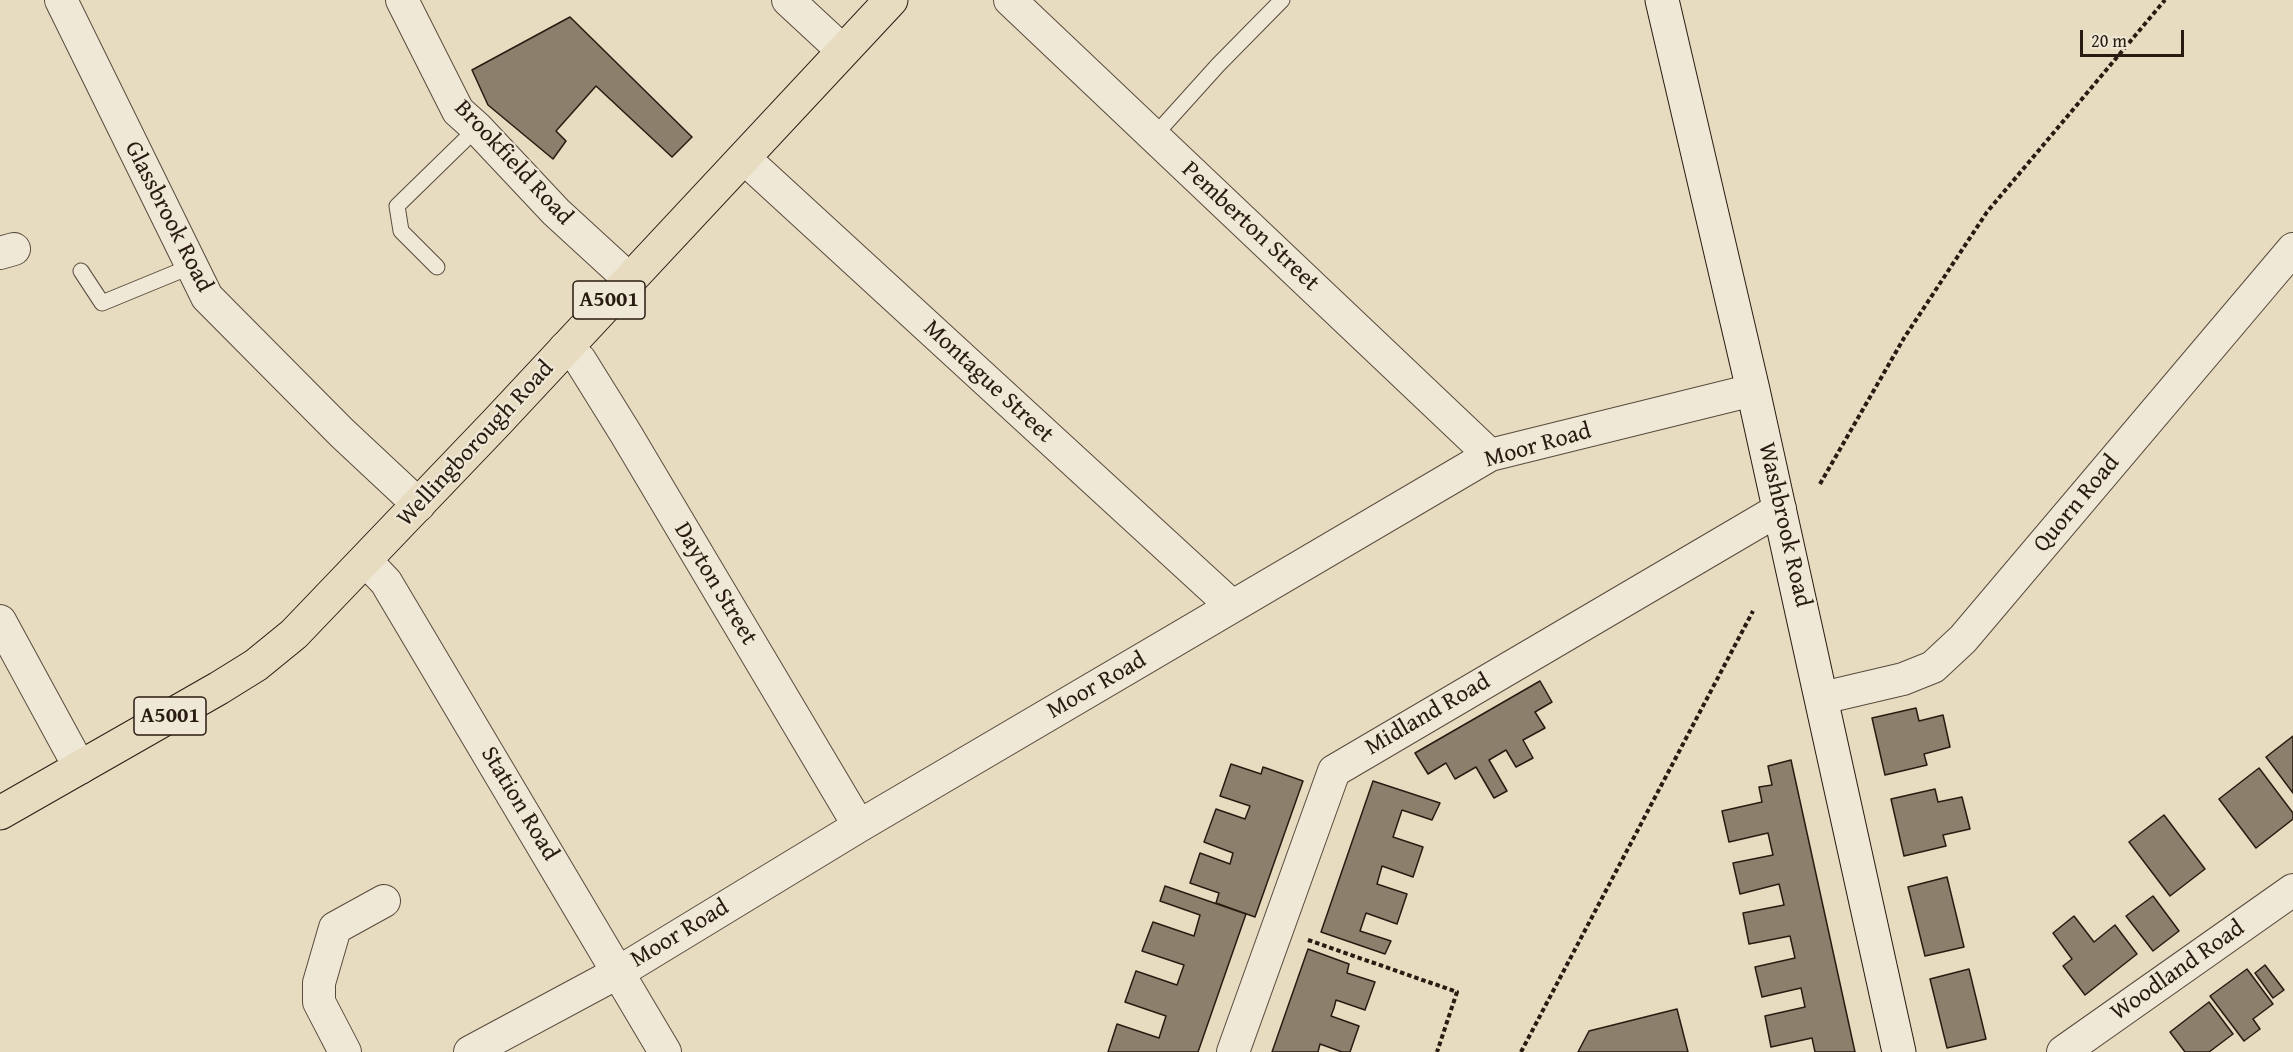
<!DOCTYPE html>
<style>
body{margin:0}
#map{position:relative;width:2293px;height:1052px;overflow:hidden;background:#e7dbc0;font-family:"Gentium Book Plus",serif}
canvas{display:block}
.scale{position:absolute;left:2080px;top:30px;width:104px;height:27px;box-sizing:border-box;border:3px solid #291b11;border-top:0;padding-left:8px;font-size:18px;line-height:21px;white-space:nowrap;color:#291b11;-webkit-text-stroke:4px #efe8d6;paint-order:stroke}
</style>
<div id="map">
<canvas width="2293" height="1052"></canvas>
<div class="scale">20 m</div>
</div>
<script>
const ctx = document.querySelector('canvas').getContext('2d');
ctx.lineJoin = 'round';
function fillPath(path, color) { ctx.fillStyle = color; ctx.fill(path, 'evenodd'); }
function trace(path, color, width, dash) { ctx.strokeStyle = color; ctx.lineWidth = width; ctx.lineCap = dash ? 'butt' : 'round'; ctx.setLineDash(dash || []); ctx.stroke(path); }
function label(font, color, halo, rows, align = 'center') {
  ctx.font = font + ' "Gentium Book Plus",serif'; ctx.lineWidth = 4.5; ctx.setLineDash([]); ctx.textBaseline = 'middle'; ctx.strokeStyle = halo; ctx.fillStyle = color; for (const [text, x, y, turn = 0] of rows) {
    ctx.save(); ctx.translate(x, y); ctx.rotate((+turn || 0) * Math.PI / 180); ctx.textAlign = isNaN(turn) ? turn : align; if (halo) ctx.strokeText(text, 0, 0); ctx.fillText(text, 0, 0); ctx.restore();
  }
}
const building = new Path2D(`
 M570 17 692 137 672 157 596 86 556 131 566 141 553 159 488 105 472 70Z
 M1540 681 1552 702 1535 712 1545 728 1523 740 1533 758 1516 767 1506 750 1489 760 1507 791 1494 798 1476 767 1455 779 1446 763 1428 774 1415 753Z
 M1916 708 1919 721 1943 715 1950 747 1924 754 1927 765 1885 775 1872 718Z
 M2293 736V793L2266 757Z
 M1791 760 1855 1052H1815L1812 1038 1771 1047 1765 1016 1805 1007 1801 988 1762 997 1755 967 1795 958 1790 936 1749 944 1743 913 1784 905 1779 884 1740 894 1733 863 1773 855 1768 833 1729 842 1722 811 1762 802 1759 787 1772 785 1768 766Z
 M1231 764 1261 774 1263 767 1303 781 1255 917 1216 903 1219 893 1190 883 1200 853 1230 864 1233 853 1204 842 1216 809 1245 819 1250 806 1220 796Z
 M2259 768 2293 813V819L2256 848 2219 799Z
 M1373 781 1440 803 1432 820 1402 810 1393 837 1423 847 1413 877 1382 866 1377 884 1407 894 1397 924 1366 913 1360 931 1391 941 1385 954 1321 932Z
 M1935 789 1938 802 1962 797 1970 829 1943 835 1946 846 1904 856 1891 799Z
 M2164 815 2205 869 2170 896 2129 842Z
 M1947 877 1964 947 1925 956 1908 887Z
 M1165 886 1246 914 1198 1052H1108L1117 1024 1159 1038 1166 1016 1125 1002 1136 971 1177 985 1184 965 1142 951 1153 922 1194 936 1200 915 1160 901Z
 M2153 896 2179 931 2153 951 2126 916Z
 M2074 916 2094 942 2115 925 2137 954 2085 995 2063 966 2072 959 2053 933Z
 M1308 949 1349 964 1347 973 1375 982 1365 1010 1336 1000 1334 1008 1331 1016 1359 1026 1350 1052H1342L1320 1044 1318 1052H1272Z
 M2265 965 2284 990 2273 998 2255 973Z
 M1969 969 1986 1039 1947 1048 1930 979Z
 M2247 969 2273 1004 2253 1019 2260 1029 2244 1041 2210 996Z
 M2209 1002 2233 1034 2209 1052H2185L2170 1032Z
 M1677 1009 1688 1052H1578L1589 1031Z`);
fillPath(building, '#8c7f6c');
trace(building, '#291b11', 1.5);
const service = new Path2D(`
 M1154 136 1218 65 1282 0
 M437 267 401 231 397 206 477 128
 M81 271 102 303 192 266`);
const minor = new Path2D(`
 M61 0 207 297 342 433 419 505
 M402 0 458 111 477 128 556 212 629 279
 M788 0 843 51
 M1010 0 1490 455
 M744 158 1232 606
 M0 253 14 249
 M565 348 580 360 626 434 859 826
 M366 561 386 582 665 1052
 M0 621 80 768
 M1822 698 1903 679 1933 667 1963 639 2293 249
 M345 1052 319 1002V983L335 928 384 901
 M470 1052 619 972 859 826 1490 455 1753 390
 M1233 1052 1334 771 1780 509
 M2063 1052 2293 890`);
const secondary = new Path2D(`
 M1662 0 1753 390 1899 1052`);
const primary = new Path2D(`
 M0 813 219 688 256 665 294 634 496 423 891 0`);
trace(service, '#584b3d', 17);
trace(minor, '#584b3d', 34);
trace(secondary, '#291b11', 35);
trace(primary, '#291b11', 35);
trace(new Path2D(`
 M1820 484 1904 338 1987 212 2165 0
 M1308 940 1457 992 1437 1052
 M1521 1052 1753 611`), '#291b11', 4, [4.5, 3]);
trace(service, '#efe8d6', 15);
trace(minor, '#efe8d6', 32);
trace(secondary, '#efe8d6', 33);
trace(primary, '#e7dbc0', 33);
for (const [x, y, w] of [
 [609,300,72],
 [170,716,72]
]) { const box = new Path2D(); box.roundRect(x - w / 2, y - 19, w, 38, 4.5); ctx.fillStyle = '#efe8d6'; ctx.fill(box); trace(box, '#291b11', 1.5); }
label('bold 22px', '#291b11', null, [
 ["A5001",609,300],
 ["A5001",170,716]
]);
label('24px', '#291b11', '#efe8d6', [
 ["Brookfield Road",513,163,47],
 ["Glassbrook Road",168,217,63],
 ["Pemberton Street",1250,227,43],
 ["Montague Street",988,382,43],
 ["Wellingborough Road",476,444,-47],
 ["Moor Road",1538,446,-16],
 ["Quorn Road",2077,504,-50],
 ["Washbrook Road",1784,525,77],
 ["Dayton Street",715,584,59],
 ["Moor Road",1097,686,-30],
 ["Midland Road",1428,715,-30],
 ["Station Road",519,804,59],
 ["Moor Road",680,934,-31],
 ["Woodland Road",2178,971,-35]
]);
</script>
